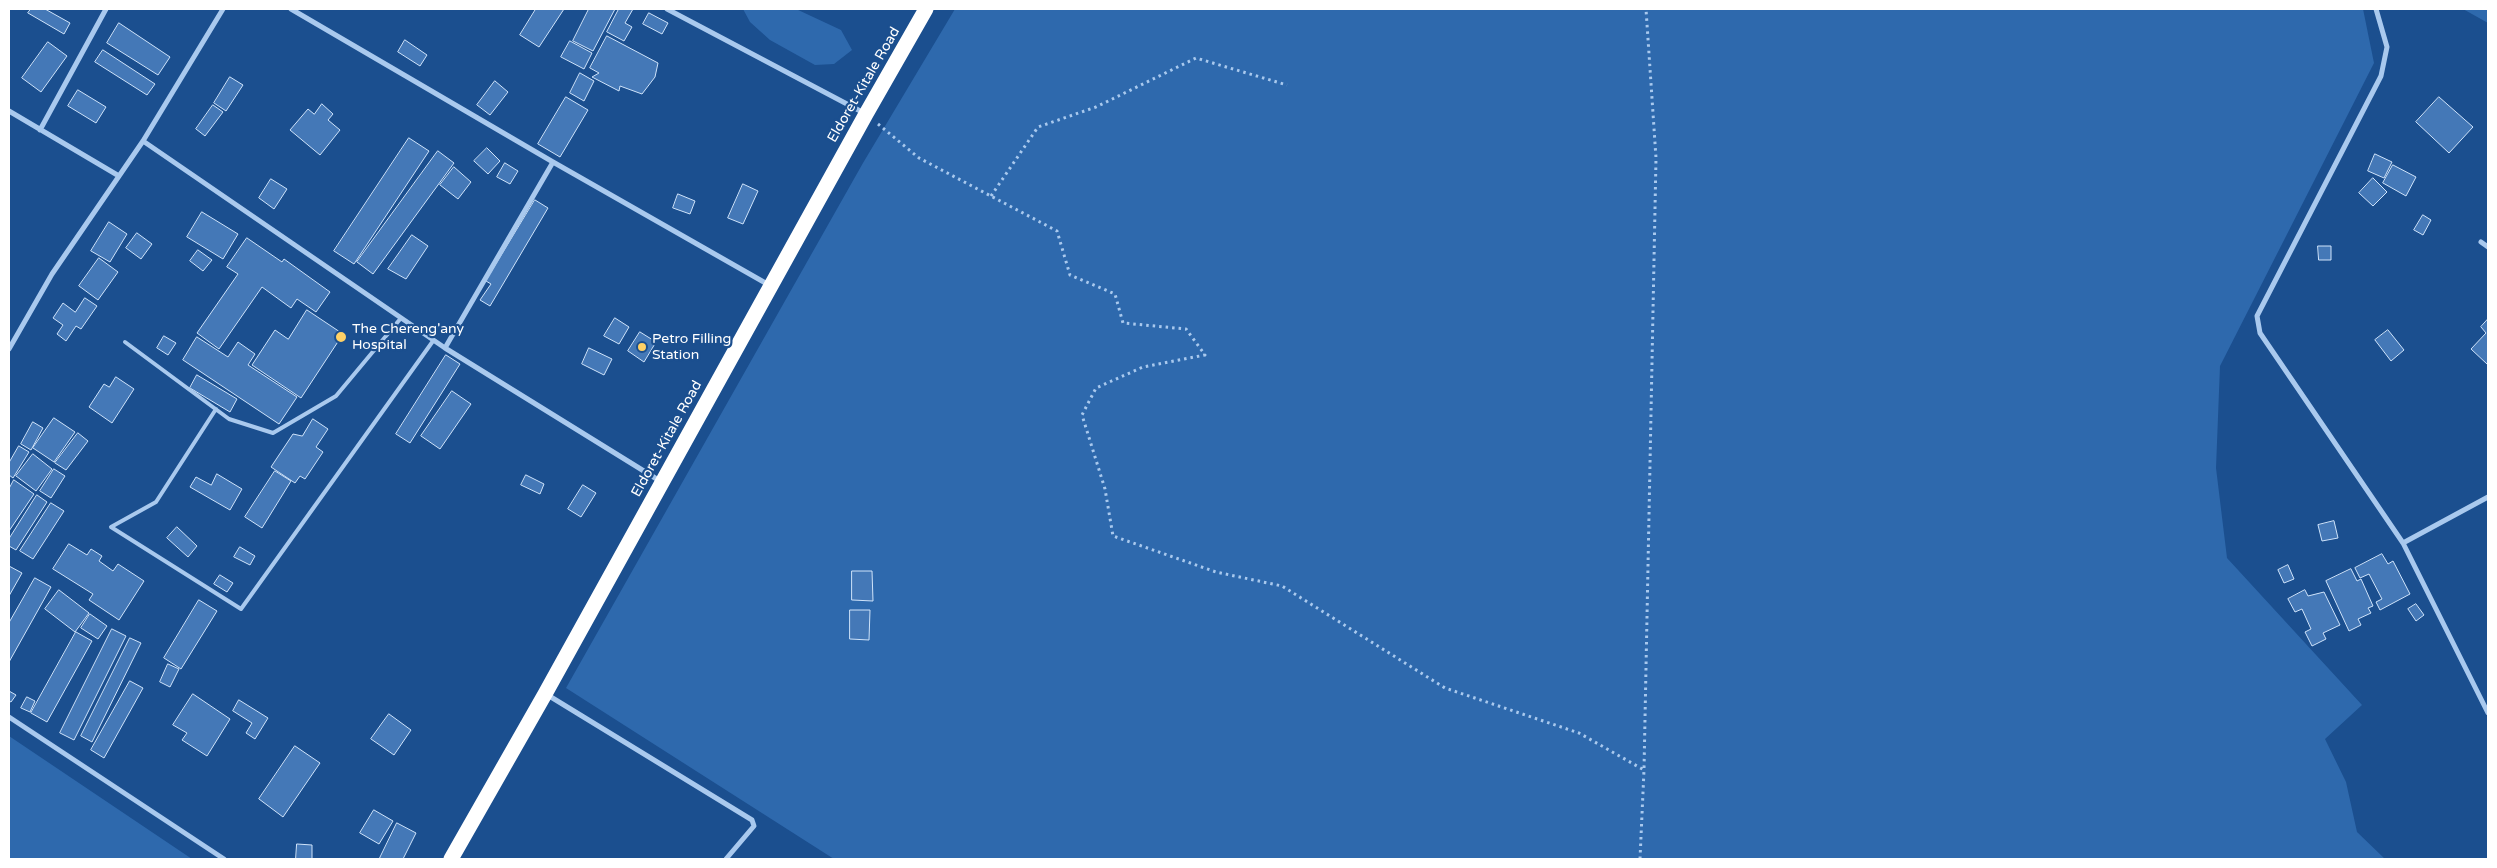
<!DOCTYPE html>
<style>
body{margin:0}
#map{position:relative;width:2497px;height:868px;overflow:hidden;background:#1b4f8f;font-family:"Varela Round",sans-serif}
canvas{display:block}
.frame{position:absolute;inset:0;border:10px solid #fff;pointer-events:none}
</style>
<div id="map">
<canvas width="2497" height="868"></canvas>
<div class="frame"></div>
</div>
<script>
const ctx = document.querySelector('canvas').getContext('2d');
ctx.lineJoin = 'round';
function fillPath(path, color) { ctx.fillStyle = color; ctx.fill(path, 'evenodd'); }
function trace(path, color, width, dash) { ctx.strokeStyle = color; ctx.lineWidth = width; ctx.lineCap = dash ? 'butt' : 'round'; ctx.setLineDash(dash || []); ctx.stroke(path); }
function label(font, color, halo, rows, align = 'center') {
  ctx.font = font + ' "Varela Round",sans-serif'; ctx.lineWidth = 4.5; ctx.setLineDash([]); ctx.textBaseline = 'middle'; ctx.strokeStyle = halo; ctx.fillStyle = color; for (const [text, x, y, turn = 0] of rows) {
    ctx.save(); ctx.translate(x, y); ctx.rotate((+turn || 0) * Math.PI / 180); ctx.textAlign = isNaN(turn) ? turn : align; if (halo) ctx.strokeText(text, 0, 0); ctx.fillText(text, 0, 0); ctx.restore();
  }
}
fillPath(new Path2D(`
 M743 9H796L841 30 852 50 834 64 815 65 770 40 750 22Z
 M955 9H2363L2374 63 2220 366 2216 468 2227 558 2362 705 2325 739 2346 782 2357 832 2385 859H834L566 688 863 163Z
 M2463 9H2488V23Z
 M9 736 192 859H9Z`), '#2e69ad');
const building = new Path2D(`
 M31 9H45L70 23 64 34 28 13Z
 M536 9H564L539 47 520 35Z
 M589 9H615L593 51 573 41Z
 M619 9H633L625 23 632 27 624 41 607 32Z
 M649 13 668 23 662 34 643 24Z
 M119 23 170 57 158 75 107 43Z
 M607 36 658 63 655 77 642 94 620 86 619 91 592 77 599 73 590 68Z
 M405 40 427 55 420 66 398 52Z
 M570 41 592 53 584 69 561 57Z
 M48 42 67 56 41 92 22 78Z
 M103 50 155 84 147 95 95 62Z
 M580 73 594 81 584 101 570 93Z
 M230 77 243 85 226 111 214 103Z
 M495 81 508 92 490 115 477 105Z
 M78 90 106 107 96 123 68 106Z
 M566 97 588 110 560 157 538 144Z
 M2439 97 2473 127 2449 153 2416 122Z
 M322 104 333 114 328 120 340 130 320 155 290 130 308 109 314 114Z
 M213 105 223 112 205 136 196 129Z
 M409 138 429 151 354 264 334 251Z
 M487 148 500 161 488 174 474 161Z
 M438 151 454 163 373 274 357 262Z
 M2375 154 2392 162 2384 178 2368 171Z
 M505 163 518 171 510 184 497 177Z
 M2393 165 2416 177 2406 196 2383 183Z
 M454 167 471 182 458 199 440 185Z
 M2373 178 2387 192 2373 206 2359 193Z
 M271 179 287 189 274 209 259 198Z
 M743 184 758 191 743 224 728 218Z
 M678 194 695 201 690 214 673 208Z
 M535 200 548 208 490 306 480 300 491 284 486 281Z
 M202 212 238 234 223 259 187 237Z
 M2423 215 2431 220 2423 235 2414 230Z
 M109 222 127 234 110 262 91 251Z
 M137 233 152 244 141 259 126 248Z
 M412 235 428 246 406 279 388 269Z
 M247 238 282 262 284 259 330 292 316 312 297 299 291 308 262 287 219 349 197 333 238 274 227 267Z
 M2318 246H2331V260H2319Z
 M198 250 212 260 203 271 190 261Z
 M99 258 118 272 98 300 79 286Z
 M85 298 97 306 81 329 76 326 66 341 57 334 63 325 53 318 63 303 75 312Z
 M307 310 343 334 301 398 252 365 275 330 288 339Z
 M615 318 629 327 619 344 604 336Z
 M2488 319V363L2487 364 2471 349 2486 333 2481 327Z
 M2388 330 2404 350 2391 361 2375 340Z
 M640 332 656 342 644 362 628 351Z
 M164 336 176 343 168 355 157 348Z
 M197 337 228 357 238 342 255 354 248 365 297 397 279 424 183 360Z
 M589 348 612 359 604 375 582 364Z
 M446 355 460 364 410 443 396 434Z
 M197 375 237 399 230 412 190 388Z
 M116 377 134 389 112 423 89 407 104 384 109 387Z
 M452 391 471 404 440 449 421 436Z
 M54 418 75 432 54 462 33 448Z
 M313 419 328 429 316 447 323 452 305 479 300 476 295 483 271 467 293 434 302 436Z
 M33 422 43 428 31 450 21 444Z
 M78 433 88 441 66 470 55 463Z
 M19 446 29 452 13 478 9 475V463Z
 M33 454 52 469 36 491 16 476Z
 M54 469 65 476 51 498 40 491Z
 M275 471 291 481 262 528 245 517Z
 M217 474 242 489 230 510 190 487 196 477 211 485Z
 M526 475 544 484 540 494 521 485Z
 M14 480 34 494 9 531V489Z
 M583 485 596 493 581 517 568 509Z
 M37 495 47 502 16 550 9 546V539Z
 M51 503 64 511 33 559 20 551Z
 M2334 521 2338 538 2322 541 2318 525Z
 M177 527 197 546 188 557 167 538Z
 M69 544 87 555 91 549 102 556 99 561 113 571 118 564 144 581 119 620 89 600 93 594 53 569Z
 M240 547 255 556 250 565 234 557Z
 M2382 554 2388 564 2393 561 2410 594 2380 610 2376 602 2382 599 2369 574 2360 578 2355 568Z
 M2288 565 2294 579 2284 583 2278 570Z
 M9 566 22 573 9 596Z
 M2351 569 2357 581 2361 579 2373 606 2368 608 2371 613 2358 619 2361 625 2349 631 2326 581Z
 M852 571H872L873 601 852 600Z
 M220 575 233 583 227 592 214 584Z
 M35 578 51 587 9 662V623Z
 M59 590 89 613 75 632 45 609Z
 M2305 590 2308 596 2324 592 2340 625 2323 633 2326 639 2312 646 2305 632 2311 629 2302 609 2295 612 2288 599Z
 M199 600 217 611 181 669 164 658Z
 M2416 604 2424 615 2416 621 2408 609Z
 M850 610H870L869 640 850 639Z
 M90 614 107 626 98 639 81 628Z
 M112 629 126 636 74 740 60 733Z
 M76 632 92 641 47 722 31 713Z
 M130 638 141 643 92 742 81 736Z
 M168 664 179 669 170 687 160 682Z
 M130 681 143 688 104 758 91 750Z
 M9 691 16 695 11 702 9 701Z
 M193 694 230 719 207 756 182 740 187 733 173 725Z
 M27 697 35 701 30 712 21 708Z
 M239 700 268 718 255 739 246 733 252 723 233 711Z
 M389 714 411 730 394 755 371 739Z
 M295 746 320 763 283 817 259 799Z
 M374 810 393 821 379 844 360 833Z
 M397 823 416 833 403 859H382L380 858Z
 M297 844 312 845V859H296Z`);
fillPath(building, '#4478b7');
trace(building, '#cfe3fa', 1);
trace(new Path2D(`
 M878 124 919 158 1057 231 1070 275 1115 294 1123 323 1186 329 1205 355 1143 367 1096 388 1082 415 1105 489 1113 536 1216 572 1282 586 1445 688 1579 733 1644 770 1656 158 1646 9
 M991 196 1038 127 1096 107 1196 58 1287 85
 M1640 859 1644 770`), '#a9c9ee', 3, [2.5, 4]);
trace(new Path2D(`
 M125 342 229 419 273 433 336 396 401 318
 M216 409 156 502 111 527 241 609 433 341`), '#a9c9ee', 4);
trace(new Path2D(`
 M291 9 553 162 769 285
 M667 9 864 113
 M2376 9 2387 47 2381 76 2257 316 2260 333 2403 543 2488 713
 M9 111 119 176
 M40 130 106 9
 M143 141 445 348 660 481
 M2481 242 2488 247
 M445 348 553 162
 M9 349 52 274 143 141 223 9
 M2403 543 2488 497
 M546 694 752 820 754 826 726 859
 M9 717 224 859`), '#a9c9ee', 5);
trace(new Path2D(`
 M451 859 545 694 866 114 926 9`), '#fff', 15);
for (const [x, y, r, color] of [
 [341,337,6,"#ffd166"],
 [642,347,5,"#ffd166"]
]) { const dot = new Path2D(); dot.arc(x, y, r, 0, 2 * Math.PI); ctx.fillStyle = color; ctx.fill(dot); trace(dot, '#1b4f8f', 2); }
label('14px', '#fff', '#1b4f8f', [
 ["Eldoret-Kitale Road",864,85,-60],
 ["Eldoret-Kitale Road",667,439,-61]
]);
label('14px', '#fff', '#1b4f8f', [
 ["The Chereng'any",352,329],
 ["Hospital",352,345],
 ["Petro Filling",652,339],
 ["Station",652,355]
], 'left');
</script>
